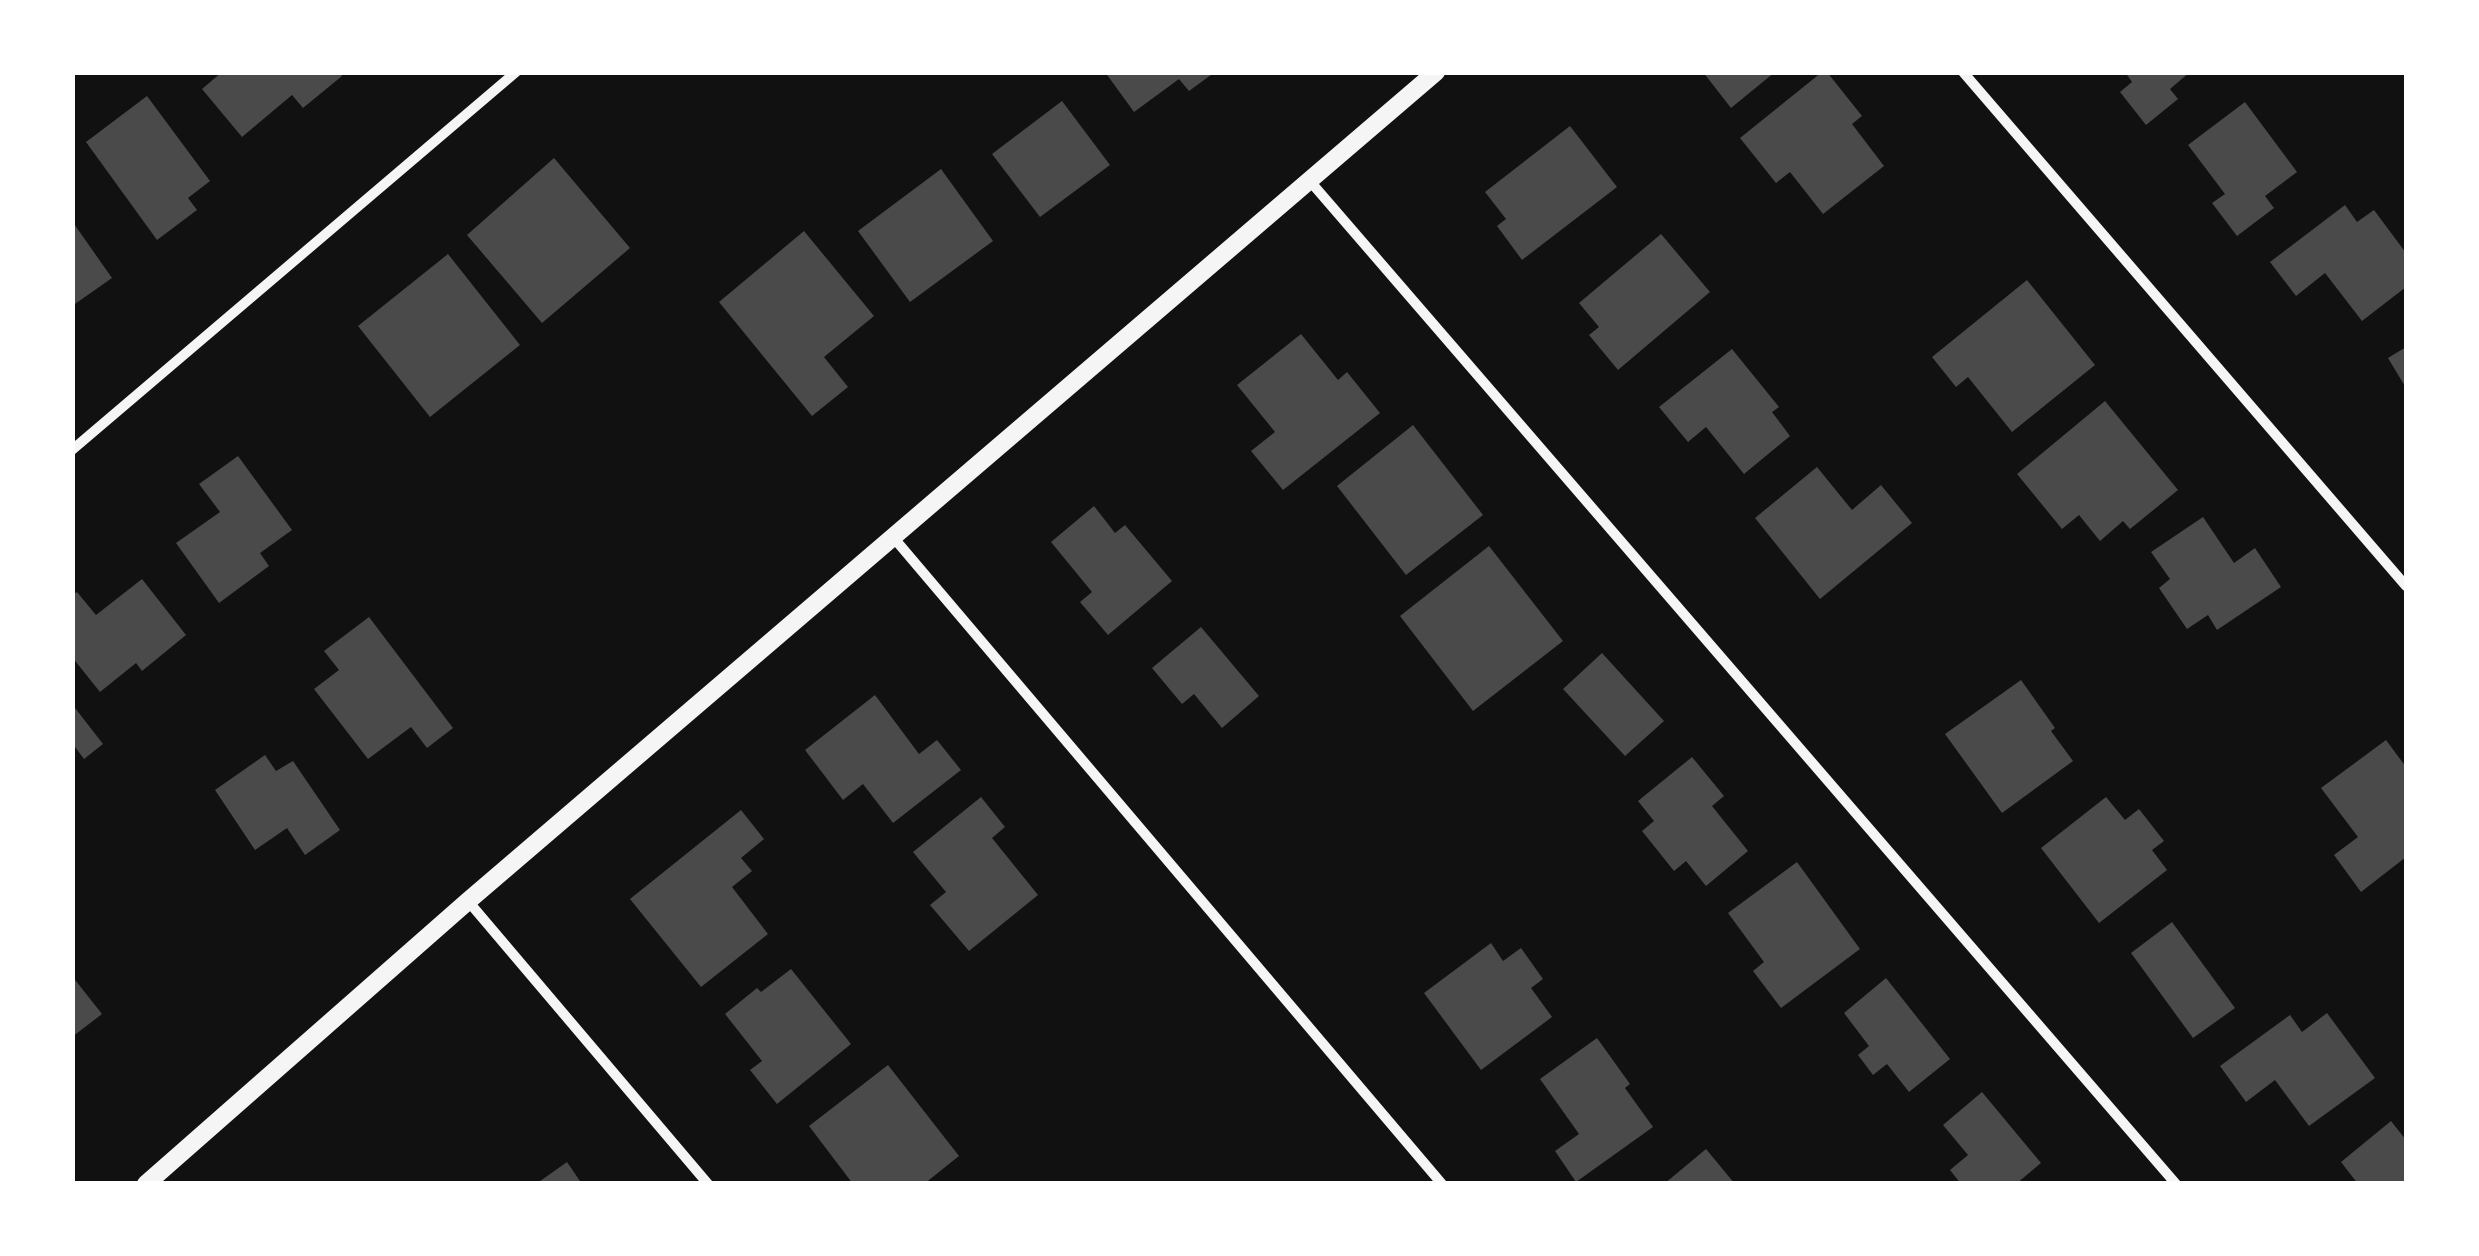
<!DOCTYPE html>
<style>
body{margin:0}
#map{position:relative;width:2479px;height:1256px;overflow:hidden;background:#111;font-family:"Sofia Sans Condensed",sans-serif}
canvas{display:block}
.frame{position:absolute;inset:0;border:75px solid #fff;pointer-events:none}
</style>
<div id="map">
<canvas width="2479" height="1256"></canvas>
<div class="frame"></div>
</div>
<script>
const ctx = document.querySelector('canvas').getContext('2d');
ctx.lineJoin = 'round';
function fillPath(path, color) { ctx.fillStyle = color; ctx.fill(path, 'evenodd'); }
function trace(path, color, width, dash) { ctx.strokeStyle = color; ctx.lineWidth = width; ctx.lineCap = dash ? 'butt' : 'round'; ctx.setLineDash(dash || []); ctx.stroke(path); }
fillPath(new Path2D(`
 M222 72H339L342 76 303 108 292 95 242 137 202 89Z
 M1105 72H1215L1189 91 1179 79 1134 112Z
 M1703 72H1775L1731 108Z
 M1822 72H1827L1862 116 1852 124 1884 166 1823 214 1790 172 1776 183 1740 138Z
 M2125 72H2190L2170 89 2178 99 2146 125 2120 92 2132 82Z
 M147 96 210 181 188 198 197 210 157 240 86 142Z
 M1062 101 1110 165 1040 217 992 154Z
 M2245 102 2297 172 2265 196 2274 208 2237 236 2212 203 2225 194 2188 145Z
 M1570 126 1617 187 1522 260 1497 226 1506 219 1485 192Z
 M554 158 630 248 542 323 467 235Z
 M941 169 993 241 910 302 858 231Z
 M2345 205 2357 222 2374 210 2406 253V287L2362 321 2325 273 2296 296 2270 262Z
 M72 221 112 278 72 306Z
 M804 231 874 316 824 357 848 387 812 416 719 302Z
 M1661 234 1710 292 1618 370 1589 335 1599 327 1579 303Z
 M448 254 520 345 430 417 358 326Z
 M2027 280 2095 365 2012 432 1968 377 1956 387 1932 357Z
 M1301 334 1338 380 1347 372 1380 413 1283 490 1251 451 1275 432 1237 385Z
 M2406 347V388L2388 358Z
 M1732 349 1779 407 1772 412 1790 436 1744 474 1706 427 1688 442 1659 407Z
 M2105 401 2178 490 2130 529 2123 521 2100 541 2079 515 2062 529 2017 474Z
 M1413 425 1483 515 1406 575 1337 486Z
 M238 456 292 530 260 553 269 566 219 603 176 543 220 512 199 484Z
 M1817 467 1852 510 1881 485 1912 523 1820 599 1755 518Z
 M1094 506 1115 533 1125 525 1172 581 1108 635 1080 602 1092 592 1051 542Z
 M2203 517 2234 563 2255 548 2281 587 2217 630 2208 615 2187 629 2159 588 2170 579 2151 552Z
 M1489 546 1563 641 1473 711 1400 616Z
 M142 579 186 635 142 671 136 663 100 692 72 657V595L77 592 96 615Z
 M369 617 453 728 427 748 411 727 368 759 314 689 339 670 324 651Z
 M1201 627 1259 696 1222 728 1194 694 1182 704 1152 668Z
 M1602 653 1664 721 1625 756 1563 689Z
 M2021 680 2055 728 2051 731 2073 761 2002 813 1945 734Z
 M875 695 919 754 937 740 961 770 893 823 863 784 843 800 805 750Z
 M72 704 103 744 84 759 72 743Z
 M2386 740 2406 767V857L2361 892 2334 855 2358 837 2321 788Z
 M265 755 276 771 293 761 340 830 305 855 287 828 255 850 215 790Z
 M1692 757 1724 796 1712 806 1748 851 1706 886 1686 861 1674 871 1642 831 1654 821 1638 801Z
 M981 797 1005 827 992 838 1038 895 969 951 930 905 946 892 913 852Z
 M2106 797 2125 820 2139 809 2164 841 2152 850 2167 870 2099 923 2041 848Z
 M741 810 764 839 741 858 752 871 732 887 768 934 701 987 630 899Z
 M1797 862 1860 949 1781 1008 1753 971 1764 962 1728 913Z
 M2172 922 2235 1008 2193 1038 2131 953Z
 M1491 943 1503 961 1521 948 1543 979 1531 988 1552 1017 1481 1070 1424 993Z
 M791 969 851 1044 777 1104 750 1070 762 1061 725 1014 757 988 761 992Z
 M72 976 102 1014 72 1037Z
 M1886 978 1950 1059 1909 1092 1887 1064 1873 1075 1858 1055 1869 1046 1844 1013Z
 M2327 1013 2375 1078 2309 1126 2275 1080 2246 1102 2220 1066 2290 1015 2302 1032Z
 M1597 1038 1630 1084 1625 1088 1653 1127 1576 1182 1555 1151 1579 1134 1540 1079Z
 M888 1065 959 1156 924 1184H853L809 1126Z
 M1982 1092 2041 1163 2016 1184H1961L1950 1170 1968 1155 1943 1125Z
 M2391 1121 2406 1140V1184H2358L2341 1162Z
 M1706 1149 1735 1184H1664Z
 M567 1162 582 1184H536Z`), '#4a4a4a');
trace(new Path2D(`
 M1963 72 2406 586
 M1309 180 2176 1184
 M72 450 516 72
 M893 537 1442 1184
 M468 901 708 1184`), '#f5f5f5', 10);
trace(new Path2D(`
 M146 1184 468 901 1436 72`), '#f5f5f5', 18);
</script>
